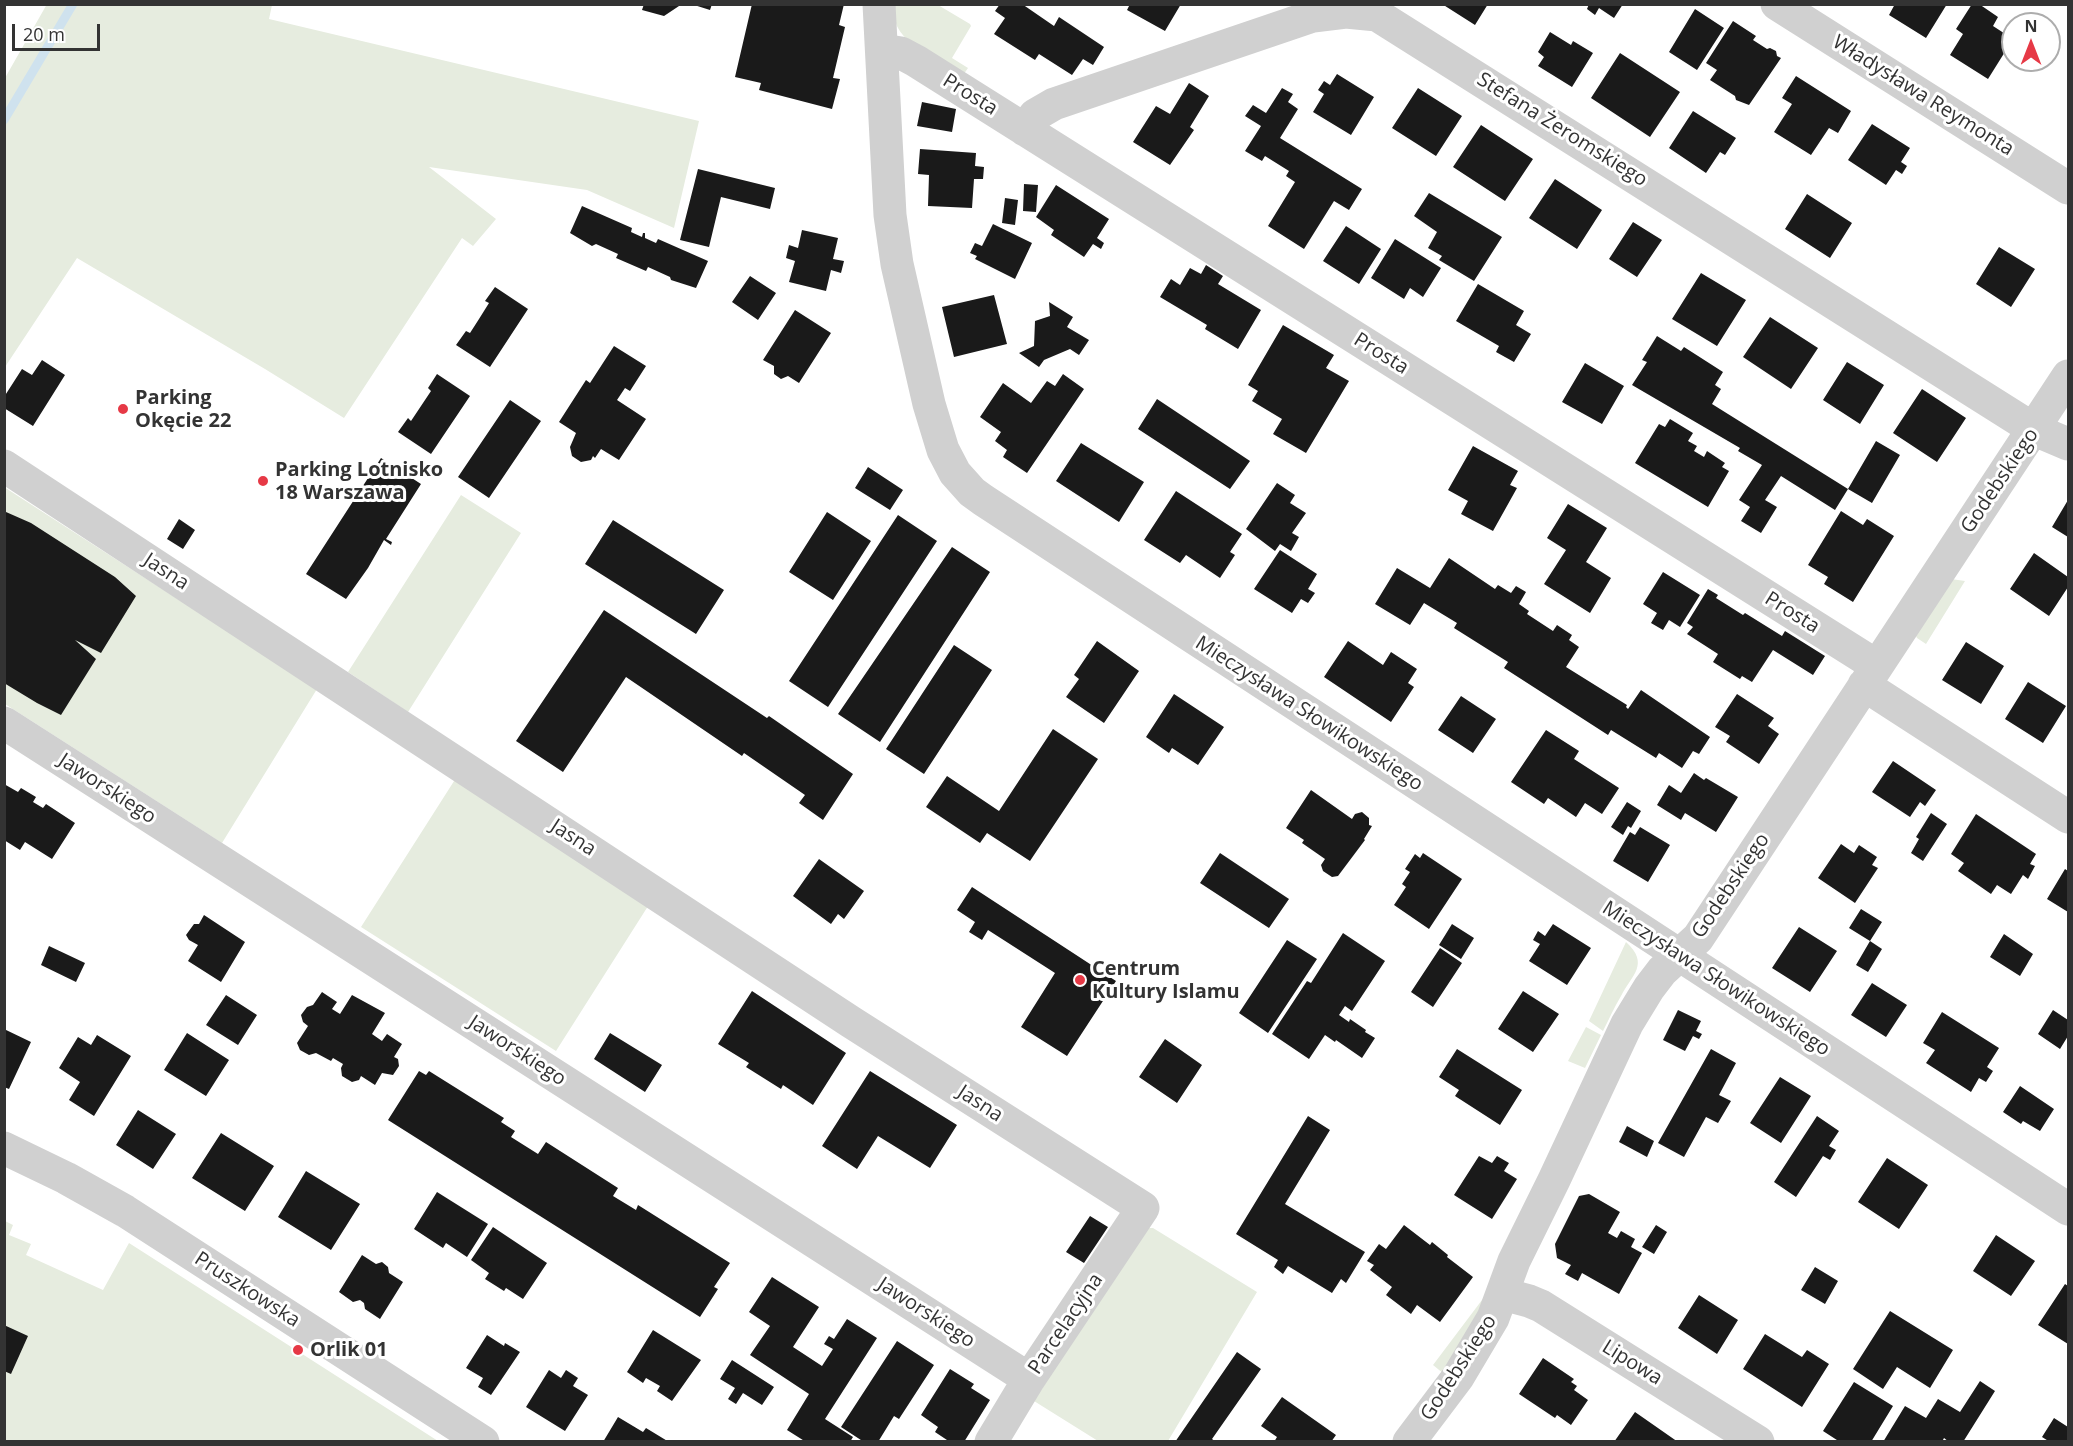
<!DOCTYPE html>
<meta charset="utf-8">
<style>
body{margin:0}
#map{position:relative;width:2073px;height:1446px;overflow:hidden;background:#fff;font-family:"Open Sans",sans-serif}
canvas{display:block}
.frame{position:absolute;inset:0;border:6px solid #333;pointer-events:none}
.north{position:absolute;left:2001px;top:12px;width:60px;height:60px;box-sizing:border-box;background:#fff;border:2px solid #adadad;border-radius:50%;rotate:0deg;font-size:16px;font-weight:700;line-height:24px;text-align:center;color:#333}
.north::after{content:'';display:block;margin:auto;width:21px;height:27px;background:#e63946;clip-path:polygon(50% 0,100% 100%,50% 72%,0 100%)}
.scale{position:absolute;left:12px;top:24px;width:88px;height:27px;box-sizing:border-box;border:3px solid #333;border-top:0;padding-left:8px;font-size:18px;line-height:21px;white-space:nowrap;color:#333;-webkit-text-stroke:4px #fff;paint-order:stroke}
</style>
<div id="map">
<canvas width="2073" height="1446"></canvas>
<div class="frame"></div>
<div class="north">N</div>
<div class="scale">20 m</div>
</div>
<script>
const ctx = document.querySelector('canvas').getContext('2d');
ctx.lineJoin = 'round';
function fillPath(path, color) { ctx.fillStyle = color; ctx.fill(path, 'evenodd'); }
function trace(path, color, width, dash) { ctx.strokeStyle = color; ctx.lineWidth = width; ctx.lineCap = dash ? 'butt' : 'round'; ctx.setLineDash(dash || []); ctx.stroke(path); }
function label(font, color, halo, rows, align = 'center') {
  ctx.font = font + ' "Open Sans",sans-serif'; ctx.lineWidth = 6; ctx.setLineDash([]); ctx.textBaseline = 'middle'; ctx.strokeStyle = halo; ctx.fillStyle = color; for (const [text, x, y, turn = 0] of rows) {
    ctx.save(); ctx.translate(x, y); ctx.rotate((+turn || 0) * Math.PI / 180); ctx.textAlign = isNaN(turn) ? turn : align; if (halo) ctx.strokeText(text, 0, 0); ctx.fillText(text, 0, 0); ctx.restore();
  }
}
fillPath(new Path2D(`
 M47 4 272 5 269 19 699 121 674 228 587 190 429 167 496 219 473 246 462 238 344 418 265 369 77 258 5 367V78Z
 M893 5H938L970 24 971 26 952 58 968 68 961 78C942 65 909 48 898 28 894 21 894 12 893 5Z
 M4 487 317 689 222 843 5 704Z
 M461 495 521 533 408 712 348 672Z
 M1951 579 1965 581 1926 644 1917 638 1915 634Z
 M456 778 650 903 556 1051 361 927Z
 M1626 942C1650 964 1632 975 1621 996 1614 1008 1609 1019 1603 1031L1589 1021Z
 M1586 1027 1601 1035 1585 1068 1568 1061Z
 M5 1221 13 1225 9 1235 31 1244 26 1255 103 1290 129 1243 438 1441 5 1442Z
 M1145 1228H1153L1257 1292 1168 1441H1098L1034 1401Z
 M1488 1292 1491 1294 1444 1374 1433 1365Z`), '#e6ecdf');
trace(new Path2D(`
 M4 120 73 4`), '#cfe2ee', 9);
fillPath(new Path2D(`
 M644 4H682L664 16 642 10Z
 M691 4H712L710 10Z
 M752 4H844L839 25 845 27 833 78 840 79 832 109 759 90 761 83 735 77Z
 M1000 4H1022L1054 26 1059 17 1104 47 1093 65 1083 59 1072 75 1039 54 1035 60 994 34 1005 18 995 11Z
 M1130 4H1181L1165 31 1127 10Z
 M1442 4H1488L1475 25Z
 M1589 4H1623L1614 18 1599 8 1595 15 1587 9Z
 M1895 4H1947L1926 38 1889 15Z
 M1972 4H1979L1998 17 1993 26 2013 39 1988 79 1950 55 1963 34 1956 29Z
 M1695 9 1724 28 1697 70 1669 52Z
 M1733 21 1756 36 1753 40 1767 49 1770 48 1776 51 1777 56 1781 58 1749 105 1736 100 1735 96 1710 80 1717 70 1706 63Z
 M1550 32 1571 45 1573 41 1593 53 1572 87 1538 66 1544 57 1538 52Z
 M1620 53 1680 92 1650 137 1591 98Z
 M1337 74 1374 97 1351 135 1313 112 1324 94 1318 90 1324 81 1330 85Z
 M1796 76 1851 111 1838 133 1829 128 1811 155 1774 132 1792 104 1782 98Z
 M1189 83 1209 96 1190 127 1194 130 1170 165 1133 142 1156 106 1170 114Z
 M1282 88 1293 94 1288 102 1298 109 1280 138 1362 189 1349 210 1334 201 1304 249 1268 226 1295 182 1286 176 1289 171 1265 156 1262 161 1245 151 1261 126 1245 116 1253 105 1266 113Z
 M1418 88 1462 116 1436 156 1392 128Z
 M922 102 956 109 952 132 917 126Z
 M1693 111 1736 138 1725 155 1720 152 1706 173 1669 148Z
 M1872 124 1910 148 1901 162 1907 166 1902 174 1896 170 1886 185 1848 160Z
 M1481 125 1533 159 1505 201 1453 167Z
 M920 149 976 153 975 166 984 167 983 179H974L972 208 928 206 929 175 918 174Z
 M698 169 775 188 770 209 721 197 709 247 680 240Z
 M1555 179 1602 210 1577 249 1529 218Z
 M1024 184 1038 185 1036 212 1023 211Z
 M1056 185 1109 219 1097 238 1104 243 1101 249 1093 244 1084 257 1051 235 1054 230 1036 217Z
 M1429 193 1502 237 1474 281 1439 260 1442 256 1428 248 1437 232 1414 216Z
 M1807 194 1852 223 1830 258 1785 229Z
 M1005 198 1018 200 1015 225 1002 223Z
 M582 206 632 228 631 232 642 237 643 233H645V238L656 243 658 239 708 261 696 288 671 280 670 277 648 267 646 271 616 258 618 254 596 244 592 246 570 233Z
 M1633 222 1662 240 1637 277 1609 259Z
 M993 224 1032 243 1015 279 975 259 977 256 970 253 975 243 982 246Z
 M1346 226 1381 249 1359 284 1323 261Z
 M802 230 838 238 833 259 844 261 841 273 831 270 826 291 789 282 795 261 786 258 789 245 798 248Z
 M1395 239 1441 268 1423 297 1410 288 1404 299 1371 278Z
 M1999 247 2035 269 2011 307 1976 284Z
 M1206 265 1223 276 1218 284 1261 310 1238 349 1205 329 1207 325 1160 297 1171 279 1180 285 1190 268 1201 274Z
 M1701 273 1746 300 1717 346 1672 319Z
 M750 276 776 293 758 320 732 302Z
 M1478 284 1524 311 1516 325 1531 334 1514 362 1496 352 1499 346 1456 321Z
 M495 287 528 309 490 367 456 345 466 331 470 333 479 319 489 303 485 301Z
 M994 295 1007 344 954 357 942 307Z
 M1049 302 1073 317 1067 327 1089 340 1079 355 1070 349 1044 360 1039 367 1019 353 1034 346 1035 321 1050 316Z
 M795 310 831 333 799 383 788 376 781 379 774 374V366L763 360Z
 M1770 317 1818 348 1791 389 1743 357Z
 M1283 325 1334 355 1326 368 1349 381 1306 453 1273 434 1282 419 1252 401 1258 391 1248 385Z
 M1657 336 1681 351 1684 347 1723 372 1715 385 1721 389 1712 404 1848 489 1835 510 1781 476 1765 500 1777 507 1761 533 1741 521 1750 507 1739 500 1762 465 1738 451 1740 448 1632 385 1647 362 1642 360Z
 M614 346 646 366 630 391 625 388 617 400 646 419 619 460 601 449 595 458 593 456 591 460 581 462 572 456 570 447 576 433 559 422 586 380 590 383Z
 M42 360 65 375 33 426 4 408V397L22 369 32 375Z
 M1847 362 1884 385 1860 424 1823 400Z
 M1585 363 1624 386 1602 424 1562 402Z
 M437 374 470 396 431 454 398 432 408 418 411 421 431 391 428 388Z
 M1063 374 1084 389 1027 473 1003 457 1007 450 995 441 1001 432 980 417 1003 383 1031 403 1047 381 1055 386Z
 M1922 389 1966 418 1937 462 1893 433Z
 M1157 399 1250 461 1230 489 1138 429Z
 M510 400 541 421 489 498 458 477Z
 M1670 419 1693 433 1688 441 1697 446 1694 451 1704 457 1707 451 1725 463 1722 467 1729 471 1708 507 1635 463 1659 424 1665 427Z
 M1876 441 1900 455 1872 503 1848 489Z
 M1081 443 1144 482 1119 522 1056 481Z
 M1473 446 1518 471 1510 485 1517 488 1493 531 1461 514 1468 501 1448 490Z
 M381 458 421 484 386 539 392 542 391 545 384 540 368 568 346 599 306 574Z
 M868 467 903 490 890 510 855 488Z
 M1277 483 1295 495 1290 503 1306 513 1292 533 1299 537 1291 551 1280 544 1275 551 1246 529Z
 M1176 491 1242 534 1230 552 1235 555 1220 578 1186 555 1180 563 1144 540Z
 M2068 500V537L2052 527Z
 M1568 504 1607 528 1586 562 1611 578 1590 613 1544 584 1566 550 1547 538Z
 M1841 511 1863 525 1867 519 1894 536 1853 602 1824 584 1828 577 1808 565Z
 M6 512 31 523 115 577 136 596 101 653 75 640 96 659 61 715 37 703 4 683Z
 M827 512 871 541 833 600 789 572Z
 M898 515 937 541 828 707 789 681Z
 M179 519 195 530 183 549 167 539Z
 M613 520 724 590 696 634 585 564Z
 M952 547 990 572 880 742 838 714Z
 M1280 550 1317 574 1308 589 1315 593 1308 603 1301 599 1292 613 1254 589Z
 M2034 553 2068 577V587L2049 616 2010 589Z
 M1449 558 1495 589 1498 585 1511 593 1516 586 1526 592 1519 604 1529 611 1527 614 1553 631 1557 625 1572 635 1569 640 1579 647 1566 667 1627 705 1626 707 1628 709 1641 690 1710 737 1699 754 1693 751 1682 768 1659 753 1656 758 1611 730 1608 735 1504 668 1508 662 1454 628 1457 623 1424 603 1410 625 1375 604 1397 568 1430 588Z
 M1663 572 1700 595 1680 627 1669 620 1663 630 1651 623 1657 613 1643 604Z
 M1708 589 1718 595 1716 598 1743 615 1745 613 1782 636 1785 631 1825 656 1813 675 1773 650 1752 682 1742 676 1740 679 1713 662 1718 654 1687 634 1693 627 1687 623Z
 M604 610 767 718 769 716 853 774 823 820 799 803 805 795 744 753 742 756 626 677 563 772 516 741Z
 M1097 641 1139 671 1104 723 1066 697 1079 679 1074 675Z
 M1348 641 1383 665 1391 652 1417 669 1408 683 1414 687 1391 722 1324 677Z
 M1966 642 2004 666 1981 704 1942 680Z
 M954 645 992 670 924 774 886 749Z
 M2028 682 2066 706 2043 743 2005 719Z
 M1174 694 1224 727 1198 765 1172 748 1169 753 1146 737Z
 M1737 694 1774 718 1768 726 1779 734 1759 764 1726 742 1730 736 1715 727Z
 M1461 696 1496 719 1473 753 1438 730Z
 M1053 729 1098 759 1030 861 987 833 980 843 926 807 947 776 999 811Z
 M1546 730 1579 751 1574 759 1619 788 1602 814 1585 803 1576 817 1548 798 1544 804 1511 782Z
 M1893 761 1936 790 1925 806 1920 802 1910 817 1872 792Z
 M1694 773 1704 780 1706 778 1738 797 1716 832 1685 813 1681 820 1657 805 1669 785 1681 793Z
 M4 784 18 792 21 788 36 797 33 802 43 808 46 804 75 823 52 859 25 842 20 850 4 840Z
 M1311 790 1352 819 1355 814 1362 812 1369 818V825L1372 826 1364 839 1365 840 1338 876 1332 877 1323 871 1321 865 1325 859 1302 843 1304 840 1286 828Z
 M1627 802 1641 811 1631 828 1628 826 1623 835 1611 827Z
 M1931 813 1947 824 1923 861 1911 853 1919 839 1916 837Z
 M1976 814 2036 854 2030 864 2035 866 2028 879 2023 875 2011 894 1997 885 1991 894 1958 871 1964 863 1951 854Z
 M1640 827 1670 845 1648 882 1613 861 1630 832 1635 835Z
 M1841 844 1854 853 1859 845 1877 857 1872 865 1878 868 1855 903 1818 878Z
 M1220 853 1289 899 1269 928 1200 883Z
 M1423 853 1462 879 1429 929 1394 905 1406 887 1402 884 1410 872 1405 869 1415 854 1420 858Z
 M819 859 864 891 844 919 838 914 831 924 793 896Z
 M2065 869 2068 871V912L2047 899Z
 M972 887 1116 981 1067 1056 1021 1027 1055 973 988 930 982 940 969 932 975 922 957 910Z
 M1861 909 1882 922 1870 941 1849 928Z
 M204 915 245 942 221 982 188 961 198 945 189 940 186 935 194 924H199Z
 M1452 924 1474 938 1461 959 1439 945Z
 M1553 924 1591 948 1567 985 1529 961 1540 944 1533 940 1538 931 1545 936Z
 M1799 927 1837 951 1810 992 1772 968Z
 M1343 933 1385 961 1352 1011 1345 1006 1339 1015 1349 1022 1350 1019 1366 1030 1365 1032 1375 1038 1362 1058 1336 1040 1335 1042 1325 1035 1309 1059 1272 1034 1307 981 1311 983Z
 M2004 934 2033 954 2020 976 1990 957Z
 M1287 940 1317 959 1268 1033 1239 1013Z
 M1870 941 1882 949 1868 972 1856 965Z
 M49 946 85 963 76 982 41 965Z
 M1440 948 1462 963 1433 1007 1411 992Z
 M1872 983 1907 1005 1886 1037 1851 1015Z
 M752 991 846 1053 813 1105 783 1085 781 1089 746 1067 749 1063 718 1044Z
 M1523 991 1559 1014 1533 1052 1498 1029Z
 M322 992 337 1002 332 1009 340 1014 352 995 385 1013 372 1034 382 1041 387 1034 402 1044 394 1057 398 1059 399 1066 393 1075 382 1073 375 1085 361 1076 359 1080 352 1082 342 1076 341 1068 343 1064 333 1058 331 1061 316 1053 309 1055 300 1050 297 1043 308 1026 303 1022 301 1015 307 1007 313 1005Z
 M226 995 257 1015 238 1045 206 1025Z
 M1678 1010 1701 1021 1696 1031 1702 1034 1699 1039 1693 1036 1685 1051 1663 1040Z
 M2053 1010 2068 1020V1036L2060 1049 2038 1034Z
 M1942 1012 1999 1048 1987 1067 1993 1071 1986 1082 1979 1078 1971 1092 1926 1063 1935 1050 1923 1043Z
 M4 1029 31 1042 9 1089 4 1087Z
 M187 1033 229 1060 206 1096 164 1070Z
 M610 1033 662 1065 645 1092 594 1059Z
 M97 1035 131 1056 94 1116 69 1100 80 1082 59 1068 78 1037 91 1045Z
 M1165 1039 1202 1065 1177 1103 1139 1077Z
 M1457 1049 1522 1090 1500 1125 1455 1096 1459 1090 1439 1077Z
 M1711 1049 1736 1063 1719 1095 1731 1101 1718 1123 1706 1117 1684 1157 1658 1143Z
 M419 1071 426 1075 429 1071 504 1118 501 1122 515 1131 511 1137 538 1154 546 1142 618 1188 613 1196 636 1210 638 1205 730 1263 714 1287 718 1289 700 1317 388 1120Z
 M870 1071 957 1125 930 1168 878 1136 857 1169 822 1146Z
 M1780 1077 1811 1096 1781 1143 1750 1123Z
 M2020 1086 2054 1109 2040 1131 2023 1121 2021 1124 2003 1112Z
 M138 1110 176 1134 153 1169 116 1145Z
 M1308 1116 1330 1130 1285 1204 1365 1252 1346 1283 1341 1279 1332 1293 1288 1266 1283 1274 1274 1267 1278 1260 1236 1234Z
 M1817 1116 1839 1131 1829 1146 1836 1150 1830 1160 1823 1156 1796 1197 1774 1182Z
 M1627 1126 1654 1141 1647 1157 1619 1142Z
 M221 1133 274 1166 245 1211 192 1178Z
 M1479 1156 1492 1163 1497 1156 1509 1163 1504 1171 1517 1179 1492 1219 1454 1195Z
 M1887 1158 1928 1185 1899 1229 1858 1202Z
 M306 1171 360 1204 331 1250 278 1217Z
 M437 1192 488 1224 467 1257 446 1243 443 1248 414 1229Z
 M1589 1194 1620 1212 1608 1233 1617 1238 1621 1231 1635 1239 1631 1247 1642 1253 1619 1294 1582 1273 1578 1281 1565 1274 1571 1265 1557 1258 1555 1244 1579 1196Z
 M1090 1216 1108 1227 1084 1263 1066 1252Z
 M1404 1225 1430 1245 1432 1242 1448 1255 1447 1257 1473 1277 1440 1322 1417 1305 1411 1314 1386 1295 1392 1287 1370 1270 1374 1265 1367 1261 1379 1244 1386 1249Z
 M1656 1225 1667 1232 1654 1254 1642 1247Z
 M493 1227 547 1263 523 1299 506 1288 504 1291 485 1279 489 1273 471 1260Z
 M1996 1235 2035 1261 2011 1296 1973 1271Z
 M362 1255 376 1264 382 1262 388 1267 389 1273 403 1282 380 1319 365 1309 364 1303 360 1300 353 1302 339 1292Z
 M1815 1267 1838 1281 1825 1304 1801 1290Z
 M772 1277 819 1307 793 1347 822 1366 833 1349 824 1344 829 1336 834 1339 847 1319 877 1338 825 1419 853 1437 850 1442H806L787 1430 809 1394 750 1355 770 1326 749 1312Z
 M2065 1284 2068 1286V1344L2038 1325Z
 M1699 1295 1738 1320 1717 1354 1678 1328Z
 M1890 1311 1953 1350 1930 1388 1897 1367 1883 1389 1853 1369Z
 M4 1325 28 1336 11 1374 4 1371Z
 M653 1330 701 1360 672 1401 657 1391 660 1386 646 1378 643 1383 627 1372Z
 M1765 1334 1802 1357 1807 1350 1829 1364 1802 1407 1743 1369Z
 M487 1335 504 1346 505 1343 520 1352 491 1395 478 1387 483 1378 466 1368Z
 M897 1341 934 1365 899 1419 894 1416 878 1442H864L841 1427Z
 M1237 1352 1261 1369 1212 1439 1216 1442H1175Z
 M1543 1358 1574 1379 1571 1382 1577 1386 1574 1390 1588 1400 1571 1425 1557 1415 1555 1418 1519 1394Z
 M732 1360 774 1387 762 1405 743 1393 736 1404 728 1399 735 1388 720 1379Z
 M950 1369 974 1384 971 1388 990 1400 964 1442H950L935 1432 938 1427 921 1415Z
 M549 1370 561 1378 566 1370 578 1378 573 1386 588 1395 565 1431 526 1407Z
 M1980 1381 1995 1391 1963 1442H1949L1944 1438 1942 1442H1883L1905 1406 1926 1418 1938 1399 1960 1412Z
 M1854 1382 1893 1406 1871 1442H1840L1823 1431Z
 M1282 1397 1336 1435 1331 1442H1274L1277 1437 1261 1426Z
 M1635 1412 1678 1442H1614Z
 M618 1417 643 1432 646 1428 669 1442H603Z
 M2054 1418 2068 1427V1442H2050L2042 1437Z`), '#1a1a1a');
trace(new Path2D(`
 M879 4 890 215 897 264 929 404 943 450 955 473 972 492 983 500 2068 1209
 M1777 4 2068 188
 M882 50 901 53 916 61 1877 666
 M1025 130 1035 115 1054 104 1313 16 1346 12 1377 15 2035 430 2068 444
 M4 466 851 1022 1143 1208 1029 1379 991 1442
 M1864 685 2068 817
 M4 723 1029 1379
 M1503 1294 1529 1301 1541 1306 1758 1442
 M1409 1442 1458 1377 1493 1318 1514 1261 1554 1180 1627 1024 1649 988 1662 971 1698 938 2068 376`), '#d0d0d0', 33);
trace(new Path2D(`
 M4 1148 66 1178 125 1211 483 1442`), '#d0d0d0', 33);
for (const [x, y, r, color] of [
 [123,409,6,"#e63946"],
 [263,481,6,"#e63946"],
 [1080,980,6,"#e63946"],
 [298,1350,6,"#e63946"]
]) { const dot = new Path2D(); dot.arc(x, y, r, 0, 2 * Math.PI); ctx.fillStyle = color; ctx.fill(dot); trace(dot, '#fff', 2); }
label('20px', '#333', '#fff', [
 ["Prosta",970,95,32],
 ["Władysława Reymonta",1923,96,32],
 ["Stefana Żeromskiego",1562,130,32],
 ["Prosta",1381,354,32],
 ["Godebskiego",2000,481,-56],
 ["Jasna",166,572,33],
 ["Prosta",1792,613,32],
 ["Mieczysława Słowikowskiego",1309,714,33],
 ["Jaworskiego",107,789,33],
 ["Jasna",573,838,33],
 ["Godebskiego",1731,886,-56],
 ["Mieczysława Słowikowskiego",1716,979,33],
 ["Jaworskiego",517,1051,33],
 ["Jasna",980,1104,33],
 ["Pruszkowska",247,1290,33],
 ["Jaworskiego",926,1313,33],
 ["Parcelacyjna",1066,1324,-56],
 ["Lipowa",1632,1363,32],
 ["Godebskiego",1459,1368,-57]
]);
label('bold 20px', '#333', '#fff', [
 ["Parking",135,398],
 ["Okęcie 22",135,421],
 ["Parking Lotnisko",275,470],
 ["18 Warszawa",275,493],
 ["Centrum",1092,969],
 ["Kultury Islamu",1092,992],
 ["Orlik 01",310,1350]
], 'left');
</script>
